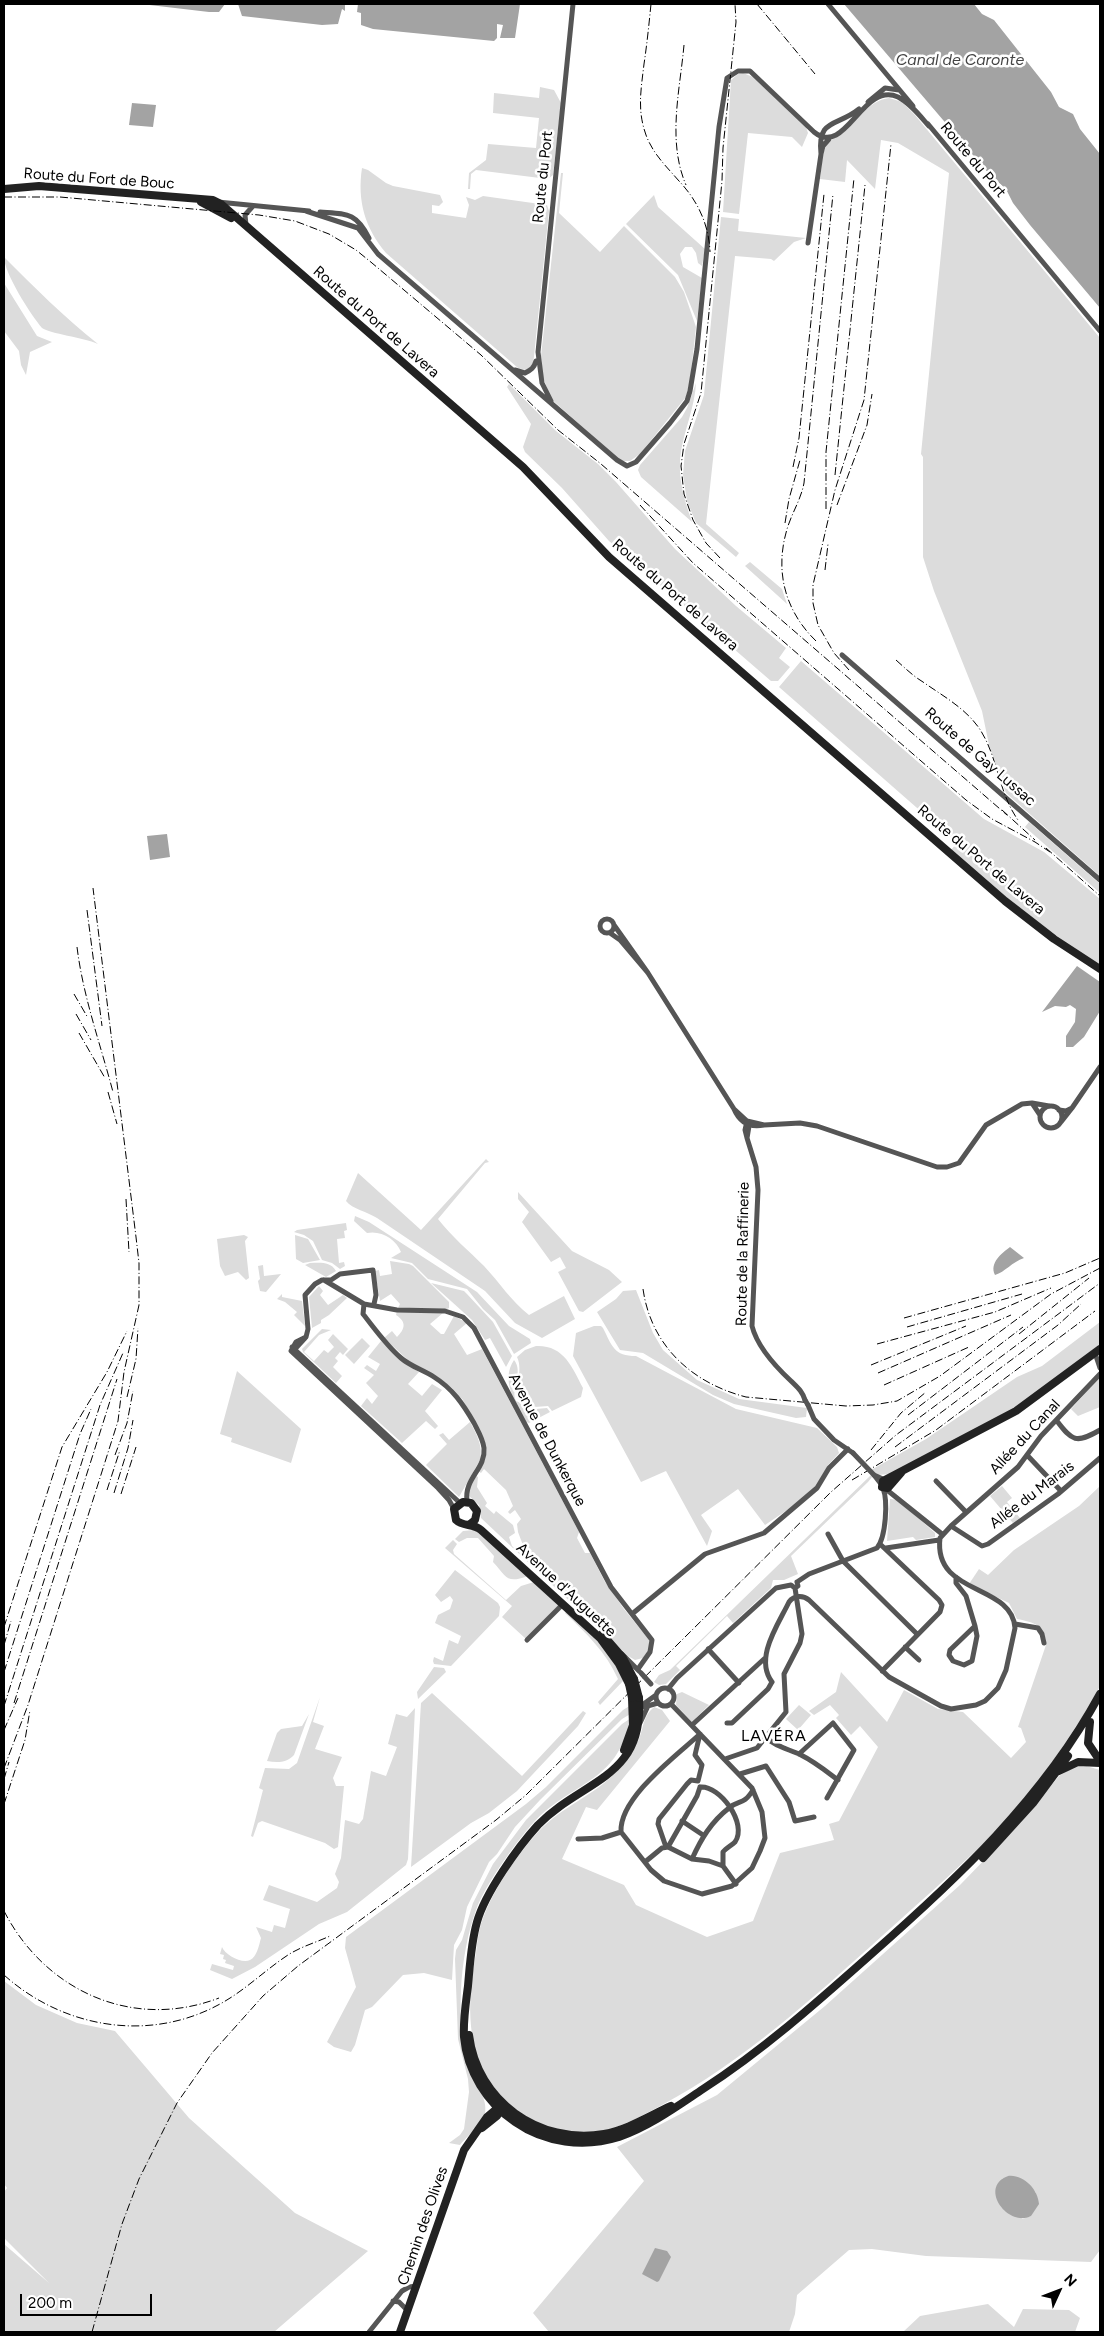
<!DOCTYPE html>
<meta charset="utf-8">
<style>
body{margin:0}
#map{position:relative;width:1104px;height:2336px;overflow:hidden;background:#fff;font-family:Figtree,sans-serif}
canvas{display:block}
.frame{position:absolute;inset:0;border:5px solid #000;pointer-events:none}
.north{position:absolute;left:1034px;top:2266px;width:50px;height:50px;-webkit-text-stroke:4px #fff;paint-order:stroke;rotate:47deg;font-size:14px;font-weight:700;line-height:20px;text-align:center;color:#000}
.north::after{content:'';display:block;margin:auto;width:18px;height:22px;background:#000;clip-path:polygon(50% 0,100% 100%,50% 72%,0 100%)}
.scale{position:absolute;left:20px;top:2294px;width:132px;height:22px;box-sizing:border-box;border:2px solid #000;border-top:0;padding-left:6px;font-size:15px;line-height:18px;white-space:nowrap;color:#000;-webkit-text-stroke:4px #fff;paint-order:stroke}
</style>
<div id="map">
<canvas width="1104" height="2336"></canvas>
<div class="frame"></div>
<div class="north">N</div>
<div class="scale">200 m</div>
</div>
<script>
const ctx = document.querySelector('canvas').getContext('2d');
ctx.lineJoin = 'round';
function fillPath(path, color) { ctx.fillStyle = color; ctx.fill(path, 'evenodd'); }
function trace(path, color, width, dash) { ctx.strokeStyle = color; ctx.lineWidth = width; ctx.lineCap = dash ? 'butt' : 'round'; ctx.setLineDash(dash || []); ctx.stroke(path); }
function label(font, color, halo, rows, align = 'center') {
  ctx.font = font + ' Figtree,sans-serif'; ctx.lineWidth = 5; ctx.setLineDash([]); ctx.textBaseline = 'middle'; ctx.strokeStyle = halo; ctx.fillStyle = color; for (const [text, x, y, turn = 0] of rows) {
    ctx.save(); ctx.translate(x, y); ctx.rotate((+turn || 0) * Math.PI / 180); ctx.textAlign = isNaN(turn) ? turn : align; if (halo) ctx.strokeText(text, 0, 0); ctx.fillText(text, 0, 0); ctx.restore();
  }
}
fillPath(new Path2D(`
 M743 73 753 77 806 127 808 133 802 147 792 137 748 133 739 214 723 212 731 80 738 74Z
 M540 87 554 90 561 103 553 175 548 179 476 170 471 174 470 189H468L469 173 486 160 488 144 536 148 539 118 493 113 494 93 539 98Z
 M889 98 902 102 914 114 1100 338V876L1006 793 989 745 982 711 934 591 923 557V457L921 454 949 173 898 143 881 140 875 189 847 160 845 182 820 179C822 169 821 153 827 145 830 139 838 137 843 133 857 121 868 101 889 98Z
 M362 168 368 170 386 183 393 186 440 195 443 202 439 206 432 205V213L466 218 469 205 466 197 475 200 483 196 547 205 549 211 533 366 526 370 518 368 386 253C365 228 357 201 362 168Z
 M561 173H563L559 213 600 252 624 226 675 277 684 292 696 327 690 381 686 397 640 454 630 461H621L551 399 543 377 541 356Z
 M654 195 658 207 705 249 702 266 698 263 696 253 692 247H685L680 254 683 267 702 278 697 321 678 275 626 224Z
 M721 217 739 219 738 231 806 238 794 242 774 261 771 259 735 256 706 524 739 553 736 557 696 523 687 501 683 475 685 451 704 395Z
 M4 257C34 287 64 317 98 344 83 337 50 334 42 328 31 315 4 273 4 257Z
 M4 283 37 336 52 342 30 352 26 375 21 365 19 351 4 331Z
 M696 383C695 406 685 428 681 451 677 476 684 499 692 522L641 477 638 470 640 465 682 417 687 408Z
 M509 384 556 431 598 464 616 482 675 549 736 606 786 648 779 658 790 667 778 681H771L609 541 562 488 525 452 523 447 531 424 507 387Z
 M750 562 782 589 787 604 745 566Z
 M801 661 984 819 1044 852 1100 899V966C1047 931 999 892 951 850L957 843 779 687Z
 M1029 822 1100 884V893L1025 827Z
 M486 1159 489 1162 485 1163 438 1219C452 1237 469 1251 484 1266 500 1283 511 1301 529 1315L564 1296 575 1319 542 1338 515 1323 485 1291 377 1218C368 1212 352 1209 346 1201L358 1173 421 1230Z
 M518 1192 572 1251 609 1270 622 1282 583 1312 579 1311 558 1272 566 1268 560 1257 551 1262 522 1222 529 1212 518 1199Z
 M355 1216 369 1222 477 1292 509 1326 530 1339 531 1343 514 1354 495 1320 483 1309 467 1289 428 1279 412 1263 391 1258 401 1252C396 1239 381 1230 367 1233L354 1221Z
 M346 1223 347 1230 344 1231 345 1238 337 1239 339 1263 344 1262 345 1266 340 1269 332 1263 322 1260 313 1241 304 1235 294 1232 297 1230Z
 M244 1235 248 1237 245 1241 249 1278 246 1280 238 1272 225 1276 220 1266 217 1239Z
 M295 1235 308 1239 320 1260 303 1263 296 1259Z
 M390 1261 409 1264 413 1266 449 1302V1308L447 1309 398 1308 400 1304 391 1294 380 1301 375 1271 379 1270 380 1276 392 1274Z
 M310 1263C320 1263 330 1261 336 1271L326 1277 305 1265Z
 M263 1265 264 1276 281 1274 266 1292 260 1291 258 1281 260 1279 258 1266Z
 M431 1283 464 1291 467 1294 493 1322 512 1356 506 1367 490 1338 485 1340 472 1320Z
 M319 1286 323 1291 320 1295 328 1305 343 1295 347 1298 329 1315 321 1320V1323L312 1328 309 1297Z
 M636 1290 653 1333 663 1350 697 1380 739 1399 807 1408 806 1417 796 1418 734 1404 713 1395 643 1353 620 1350 597 1312 616 1299 623 1291Z
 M282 1294V1297L302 1301 305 1326 294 1315 297 1312 285 1302 277 1299Z
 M397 1311 443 1313 430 1324 441 1334H444L454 1316 467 1323 454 1334 467 1355 482 1349 579 1532 577 1538 585 1553H590L605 1582 624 1609 650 1641 649 1650 643 1658 635 1660 628 1656 481 1518 479 1505 469 1496V1490L476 1476 478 1477 477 1487 487 1503 485 1506 494 1514 496 1511 513 1525 515 1533 509 1537 512 1546 529 1561 518 1532 517 1524 521 1519 515 1510 510 1514 508 1512 513 1506 506 1490 484 1469 481 1473 478 1471 485 1460 486 1447 463 1400 452 1388 439 1378 409 1361 384 1338 392 1331 397 1337C405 1329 407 1322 396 1315Z
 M1100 1322V1344L1017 1407 891 1474 877 1475 871 1470 926 1439 1017 1377 1042 1366Z
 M594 1326H601L603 1328C612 1346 614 1356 636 1356L736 1409 817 1428 837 1447 839 1453 828 1465 818 1484 802 1500 765 1525 738 1489 701 1515 712 1531 707 1546 666 1471 641 1482 573 1356 576 1333Z
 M322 1329 331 1330 319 1335 304 1352 314 1361 324 1350 328 1353 334 1347 328 1340 333 1334 348 1349 343 1355 340 1352 335 1358 338 1361 333 1367 342 1376 336 1383 303 1352 302 1349Z
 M362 1338 370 1346 354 1364 345 1355Z
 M381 1341 406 1364 419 1372 408 1384 422 1396 432 1384 442 1390 425 1411 438 1426 435 1429 426 1421 402 1443 361 1406 367 1398 372 1404 378 1396 366 1383 374 1375 364 1368 367 1365 376 1371 380 1364 368 1357Z
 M536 1346C564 1345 572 1367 583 1388L581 1397 552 1411 548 1406 535 1407 519 1400C513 1387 524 1372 517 1357L525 1350Z
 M514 1360C524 1372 510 1388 516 1401L536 1409 547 1408 550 1412 529 1423 526 1422C516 1403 500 1381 514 1360Z
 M237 1371 301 1429 291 1463 231 1442 232 1438 220 1434Z
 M1100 1377V1407L1078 1416 1071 1409Z
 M470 1422C477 1435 483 1446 480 1460L459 1497 426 1465 447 1444 439 1435 443 1433 449 1440Z
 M871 1475 872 1477 868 1482 791 1556 798 1574 784 1580H773L771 1588 733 1623 727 1616 676 1666 680 1670 666 1684 659 1685 654 1682 659 1675 670 1670Z
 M1002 1486 1012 1498 1007 1502 1020 1518 1013 1523 990 1496Z
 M1100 1486C1100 1532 1100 1579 1100 1625 1100 1642 1104 1668 1100 1684 1097 1698 1083 1715 1075 1728 1055 1759 1034 1789 1010 1816 970 1859 925 1897 882 1936 813 1998 744 2061 662 2105 636 2119 610 2134 580 2133 544 2133 507 2111 489 2081 465 2043 468 1996 476 1953 477 1944 478 1934 481 1924 491 1893 516 1856 538 1832 562 1806 596 1795 619 1769 627 1760 634 1750 639 1739 644 1726 643 1716 654 1707L662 1710 670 1721 597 1810 586 1807 562 1859 624 1885 636 1905 707 1937 753 1921 780 1853 834 1840 829 1824 839 1821 878 1747 860 1726 851 1735 836 1718 839 1715 830 1705 814 1715 809 1711 836 1692 841 1672 887 1722 904 1690 938 1709 963 1712 1011 1758 1026 1742 1021 1728 1018 1727 1046 1645C1046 1626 1034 1622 1017 1619L1009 1603 969 1584 979 1569 988 1575 1014 1550 1079 1506Z
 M890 1499 898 1500 935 1533V1537L916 1540 913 1537 887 1541Z
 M474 1530 476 1531 528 1576C506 1584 507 1577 493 1562L494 1556 478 1538H467L459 1542 455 1539 463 1531Z
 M453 1540 457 1544 453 1550 454 1554 506 1600 521 1586 534 1582 560 1604 526 1639 502 1617 512 1606 445 1548Z
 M455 1570 498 1603 500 1607 499 1616 451 1666 434 1664 433 1661 434 1657 443 1661 449 1640 458 1644 461 1636 435 1623 438 1615 450 1609 453 1600 450 1596 441 1602 435 1595Z
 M567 1611 607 1650 625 1679 600 1705 598 1702 618 1679C606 1652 586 1633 565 1613Z
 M434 1667 444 1668 446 1672 418 1699 417 1692Z
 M682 1692 709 1705 692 1722 676 1705 677 1694Z
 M432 1693 522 1776 583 1711 586 1713 578 1726 517 1791 489 1813 471 1823 411 1867 421 1703Z
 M320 1697 313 1722 324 1726 315 1749 342 1757 333 1778 336 1786H344L338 1847 334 1849 325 1843 262 1821 258 1823 253 1837 251 1836 263 1790 259 1788 265 1768 289 1769 297 1763Z
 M631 1705 632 1713 622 1719 540 1800 515 1827 497 1854 489 1862 467 1907 462 1930 454 1945 452 1980 424 1973 403 1975 372 2007 365 2010 355 2045 351 2052 334 2047 327 2042 356 1987 345 1948 346 1937 526 1804 546 1787 623 1710Z
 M799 1705 811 1715 798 1730 786 1719Z
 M415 1708 408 1859 406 1865 347 1912 319 1924 255 1967 232 1979 210 1970 212 1964 233 1970 234 1966 225 1963 226 1960 223 1959 224 1955 220 1954 222 1947C225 1955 242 1964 250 1960 257 1957 259 1945 261 1938L256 1927 272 1932 274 1925 285 1928 290 1909 263 1900 269 1885 317 1902 337 1888 339 1882 335 1874 341 1858 345 1820 359 1824 363 1819 371 1771 386 1776 397 1747 388 1744 396 1714 407 1717Z
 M309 1714 294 1755C287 1763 277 1763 267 1761L277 1733 281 1729 302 1726Z
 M631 1718C617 1779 583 1779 542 1814 523 1831 484 1886 476 1910 459 1957 455 2024 470 2071 475 2084 488 2098 485 2113 483 2124 467 2136 460 2145L449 2143 460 2135 464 2129 469 2092 468 2079 458 2039 455 1959 456 1950 462 1940 473 1903 493 1864 526 1820 622 1724Z
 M1083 1765 1100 1770V2250L1091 2262 926 2256 872 2249 849 2250 797 2295 795 2314 789 2332H549L533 2313 644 2181 617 2147 717 2095 825 2006 960 1885 1019 1824 1059 1776 1074 1767ZM1008 2176 1024 2181 1036 2193 1031 2216 1022 2219 1002 2179Z
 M4 1981 36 2005 77 2023 115 2031 189 2118 295 2213 368 2251 274 2332H4V2244L49 2283 4 2238V2192L7 2188 4 2184Z
 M988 2304 1014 2327 1023 2309 1069 2310 1080 2318 1075 2332H903L920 2316Z`), '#dcdcdc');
fillPath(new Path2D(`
 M141 4H225L219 12H209Z
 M238 4H345V11L342 9 338 24 322 25 242 16Z
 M358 4H520L515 38H500L503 25 497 24V38L494 41 373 29 361 25V13L357 12Z
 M844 4H974L982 14 994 20 1051 92 1059 107 1073 114 1080 129 1100 154V308L1030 225 1013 203 1006 189 990 175Z
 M132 103 156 105 153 127 129 125Z
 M167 834 170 857 150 860 147 836Z
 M1077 966 1100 982V1011L1084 1037 1073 1047H1066V1036L1075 1022 1076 1009 1070 1005 1066 1007 1055 1006 1042 1012Z
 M1010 1247 1024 1258C1012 1262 1005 1272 995 1275 989 1263 1002 1253 1010 1247Z
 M1008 2176C1023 2174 1038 2189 1039 2204L1031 2216C1008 2228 978 2187 1008 2176Z
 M655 2248 667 2251 671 2257 659 2281 657 2282 642 2274Z`), '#a3a3a3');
trace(new Path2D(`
 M828 4 913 106
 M868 102 885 88 899 90
 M928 124 1100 331
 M821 154C817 118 837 127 859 109
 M218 202 309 211
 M306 211 358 228 378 254 617 460 627 466 636 462 670 423 687 401 690 391 697 349 719 127 727 78 738 71H750L814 132C846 158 862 81 898 97 910 103 920 116 929 126
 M320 212C347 214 356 212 369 238
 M246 225 245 215 253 206
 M808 243 821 154 823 146 829 139
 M515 370 525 373C531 370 534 368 536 361
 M551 401 542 383 538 352 573 4
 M842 655 1100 880
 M600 926a7 7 0 1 1 14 0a7 7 0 1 1-14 0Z
 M610 933 620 940 648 973 614 925
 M648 973 734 1109
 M1040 1117a11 11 0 1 1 22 0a11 11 0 1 1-22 0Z
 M1072 1108 1100 1067
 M734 1109 747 1121 764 1125C749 1128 740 1123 734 1109Z
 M1059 1110 1066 1111 1072 1108 1061 1122
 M1040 1115 1032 1103 1049 1106
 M747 1121 749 1126 747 1138 745 1130Z
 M764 1125 800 1123 817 1126 937 1167H947L959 1163 986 1125 1022 1104 1032 1103
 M747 1138 756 1167 758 1190 752 1326C757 1346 776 1367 791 1381 798 1388 802 1391 805 1400
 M324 1280 364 1304 397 1310 445 1311 463 1317 474 1328 611 1587 652 1640 650 1652 638 1669
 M364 1304 363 1314C375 1329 386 1345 401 1358 410 1366 423 1370 434 1377 453 1389 463 1404 474 1423 478 1431 483 1439 484 1448 486 1469 464 1478 467 1501
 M306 1337 308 1329 305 1295 315 1284 322 1280H331L340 1274 373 1270 376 1295 374 1304
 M306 1337 295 1349 291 1351 296 1342Z
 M292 1347 460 1503
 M291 1351 438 1488 449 1500 454 1509
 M1095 1353 1100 1368
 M808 1405 814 1419 834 1440 853 1453
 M1057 1421C1072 1441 1076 1444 1100 1430
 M1027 1455 1061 1491
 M936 1481 966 1512
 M881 1484 874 1475 885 1480
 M887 1490 942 1534
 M951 1526 982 1546 988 1544 1058 1494 1100 1458
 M828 1534 843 1561 917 1634
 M880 1544 939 1600 942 1605 940 1612 882 1671
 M886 1548 939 1540
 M956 1577V1583L966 1596 975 1626 950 1650 949 1655 953 1661 964 1665 972 1661 977 1636 975 1626
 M797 1582 809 1574 877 1548C886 1537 888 1501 883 1488
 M632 1614 705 1554 764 1533 817 1488 829 1468 848 1449
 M1015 1624 1038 1628 1042 1634 1044 1643
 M527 1640 563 1604
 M905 1647 919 1660
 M708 1649 739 1683
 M622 1654 639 1671
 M772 1682C754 1658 778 1625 789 1602 794 1595 803 1595 809 1600L889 1677 941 1706 951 1709 976 1705 985 1701 998 1688 1006 1670 1015 1628C1012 1583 933 1596 940 1538L951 1526 1018 1467 1041 1436 1100 1374
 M656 1697a9 9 0 1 1 18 0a9 9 0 1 1-18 0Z
 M668 1689 677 1678 776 1588 791 1585 795 1588 798 1586 797 1582
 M638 1705 644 1707 658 1703
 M638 1708 656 1695
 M640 1723 648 1706
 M727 1723H732L768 1689 772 1682
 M692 1725 764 1659
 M766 1737C775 1747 789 1749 801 1755 815 1762 826 1771 838 1780
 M799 1754 833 1723 854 1750 827 1798
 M725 1759 757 1748 786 1712 784 1674 800 1643 802 1634 795 1588
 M740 1774 766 1766 789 1802 795 1821 814 1817
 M698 1781 702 1765 695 1755 700 1734
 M700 1787C720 1785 748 1824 735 1842 732 1845 726 1848 723 1852V1866L736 1884
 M682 1821 703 1835
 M621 1832 651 1870 664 1881 702 1894 732 1886 752 1868 760 1851 765 1838 762 1812 752 1788 671 1704
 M621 1832C619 1798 676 1756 700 1734
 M578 1839 602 1838 621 1832
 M666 1847 658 1824 659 1819 687 1784 691 1780 698 1781
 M668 1847 697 1796 700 1787
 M692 1859C701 1839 711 1822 729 1808 740 1799 743 1806 753 1790
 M645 1862 662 1848 668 1847 692 1859 709 1861 723 1866
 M393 2301 399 2302 408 2311
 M369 2332 402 2291 409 2287 417 2286`), '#555', 5);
trace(new Path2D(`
 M4 189 39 186 213 200 221 204 523 467 609 557 1005 901 1054 939 1100 969
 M201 202 231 218
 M901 1473 888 1488 882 1487 883 1481 1016 1411 1100 1349
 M470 1524 475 1520 477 1511 471 1503 463 1502 454 1509 456 1520C463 1527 473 1523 481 1530L600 1638 619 1664 629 1684
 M602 1634 623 1658 634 1679
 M639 1698C644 1779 583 1779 538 1825 518 1847 485 1893 477 1922 471 1943 470 1964 468 1986 466 2002 463 2020 464 2037 467 2071 487 2103 515 2122 545 2143 584 2148 619 2137 650 2126 676 2107 703 2089 762 2051 815 2004 868 1957 957 1879 1043 1799 1100 1694
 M1090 1722 1088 1743 1100 1761
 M624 1750 633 1725 632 1698
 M1059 1771 1078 1762 1100 1763
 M983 1858 1033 1803 1068 1756
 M469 2035C477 2101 539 2145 604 2134 627 2130 649 2116 671 2106
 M482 2128 497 2116 502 2108
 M400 2332 464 2150 487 2117 500 2106`), '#222', 8);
trace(new Path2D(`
 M651 4C649 24 647 44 644 64 641 90 637 110 646 135 653 154 666 166 679 181 698 201 709 225 710 252
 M757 4 815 74
 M684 45C680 90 667 141 686 185
 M4 197H60L259 215 295 221 329 234 356 250 372 263 481 355 558 430 601 464 1007 815
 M793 467 799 438 824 194
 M835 475 865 185
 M640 505 693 563 966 800 992 819 1035 842 1050 852
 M837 505 867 425 872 394
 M826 509V452L854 178
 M785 523 789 499 800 460
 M720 558 706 543 693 520 684 494 681 466 684 444 701 393 722 181 723 148 736 22 735 4
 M825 570 828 544
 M816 641C784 610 774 569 788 526 793 511 801 499 804 483L833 194
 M896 660C905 668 913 676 923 682 943 696 965 708 979 728 998 756 998 792 1018 820
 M849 670 834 653 818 625 813 603V585L835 490 864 400 891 144
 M1002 810 1035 840
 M1046 848 1100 896
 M87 910 102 1026
 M77 947C83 996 100 1043 113 1092
 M74 994 88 1018
 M76 1014 91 1040
 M79 1033 105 1078
 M108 1092 117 1124
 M126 1199 129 1252
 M643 1289C651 1346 692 1383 746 1397L846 1406 873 1405 897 1401 940 1376 1051 1294 1100 1268
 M904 1318 1065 1273 1100 1258
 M907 1327 1022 1294
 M1019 1334 1089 1278
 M877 1344 995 1312 1051 1288
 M871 1365 966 1326
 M878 1373 1011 1315
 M884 1385 969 1347
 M127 1397 136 1359 138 1328
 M908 1415 1023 1327
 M895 1447 1058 1325 1081 1304
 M871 1450 901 1413 926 1392
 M115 1455 127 1423 133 1391
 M852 1480 936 1430 1095 1311
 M107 1490 120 1450
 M114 1493 128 1448 133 1420
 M121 1494 136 1447
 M4 1627 62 1447 107 1372 127 1331
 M4 1645 11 1621
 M4 1672 80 1434 91 1409
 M14 1703 117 1379
 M4 1706 100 1405 123 1353
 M4 1730 18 1698
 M4 1768 28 1705 118 1421 124 1372 139 1305V1263L136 1237 93 888
 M4 1779 9 1762
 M4 1804 25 1740 30 1710
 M4 1911C45 1991 133 2031 219 1998
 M4 1975C63 2028 149 2043 220 2004 244 1991 263 1972 285 1957 299 1947 315 1943 330 1936
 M92 2332 122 2224 139 2179 177 2103 212 2053 263 1996 298 1966 496 1820 526 1795 831 1492 896 1435 1100 1283`), '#000', 1, [8, 2.5, 1, 2.5]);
trace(new Path2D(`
 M805 1400 808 1405
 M853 1453 874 1475
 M641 1673 651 1684`), '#555', 5);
trace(new Path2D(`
 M634 1679 639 1698
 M629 1684 632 1698`), '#222', 8);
label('15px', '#000', '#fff', [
 ["Route du Port",973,160,50],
 ["Route du Port",543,177,-84],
 ["Route du Fort de Bouc",99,179,4],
 ["Route du Port de Lavera",376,322,41],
 ["Route du Port de Lavera",675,595,41],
 ["Route de Gay Lussac",980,757,41],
 ["Route du Port de Lavera",981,860,40],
 ["Route de la Raffinerie",743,1254,-89],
 ["Allée du Canal",1025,1437,-47],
 ["Avenue de Dunkerque",547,1440,62],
 ["Allée du Marais",1032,1495,-37],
 ["Avenue d'Auguette",566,1590,43],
 ["Chemin des Olives",423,2226,-71]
]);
label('italic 16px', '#444', '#fff', [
 ["Canal de Caronte",960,60]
]);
ctx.letterSpacing = '1px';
label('16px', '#000', '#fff', [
 ["LAVÉRA",774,1736]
]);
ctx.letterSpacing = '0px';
</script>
